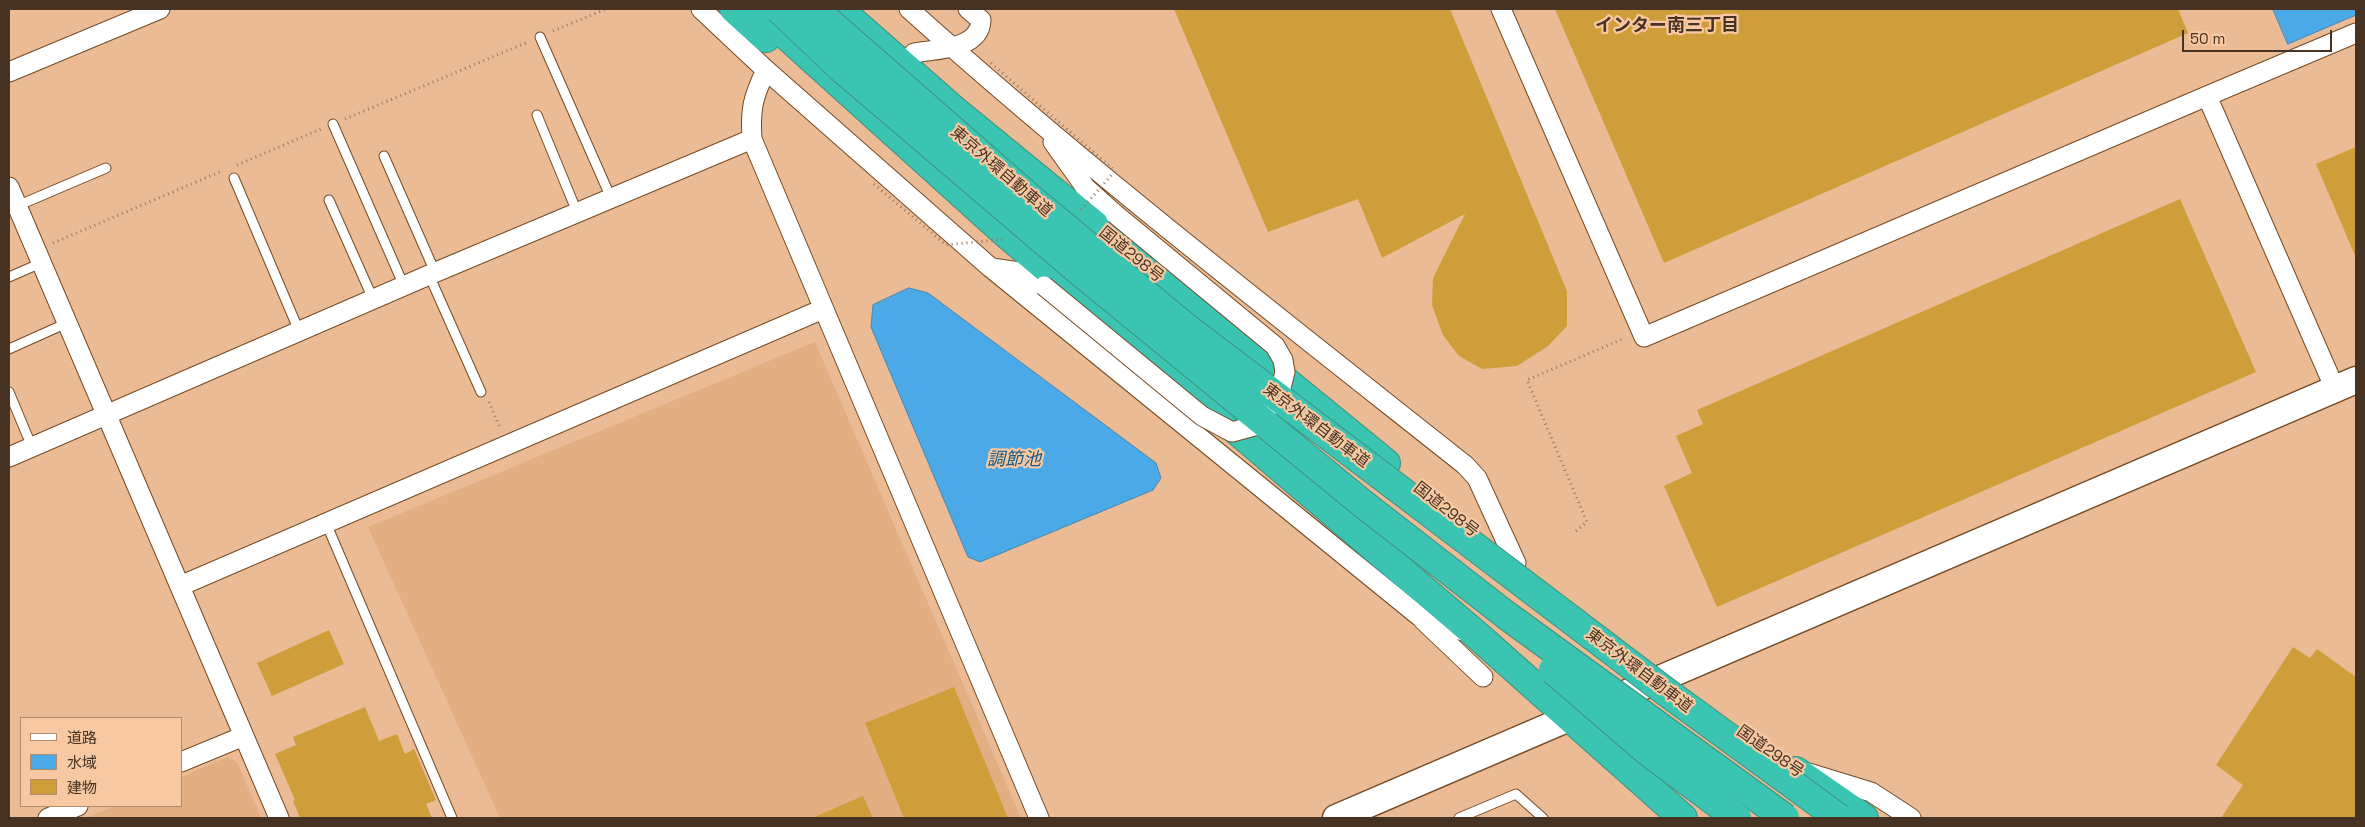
<!DOCTYPE html>
<meta charset="utf-8">
<style>
body{margin:0}
#map{position:relative;width:2365px;height:827px;overflow:hidden;background:#eabb95;font-family:"Space Grotesk","Noto Sans JP",sans-serif}
canvas{display:block}
.frame{position:absolute;inset:0;border:10px solid #463323;pointer-events:none}
.legend{position:absolute;left:20px;top:717px;width:162px;height:90px;box-sizing:border-box;background:#f7c8a1;border:1px solid #b08c6f;margin:0;padding:6px 9px;list-style:none;font-size:15px;color:#463323}
.legend li{display:flex;align-items:center;gap:10px;height:25px}
.legend b{width:25px;border:1px solid #b08c6f}
.scale{position:absolute;left:2182px;top:30px;width:150px;height:22px;box-sizing:border-box;border:2px solid #463323;border-top:0;padding-left:6px;font-size:15px;line-height:18px;white-space:nowrap;color:#463323;-webkit-text-stroke:4px #f7c8a1;paint-order:stroke}
</style>
<div id="map">
<canvas width="2365" height="827"></canvas>
<div class="frame"></div>
<ul class="legend">
<li><b style="height:6px;background:#fff"></b>道路</li>
<li><b style="height:14px;background:#4ba9e8"></b>水域</li>
<li><b style="height:14px;background:#cf9e3a"></b>建物</li>
</ul>
<div class="scale">50 m</div>
</div>
<script>
const ctx = document.querySelector('canvas').getContext('2d');
ctx.lineJoin = 'round';
function fillPath(path, color) { ctx.fillStyle = color; ctx.fill(path, 'evenodd'); }
function trace(path, color, width, dash) { ctx.strokeStyle = color; ctx.lineWidth = width; ctx.lineCap = dash ? 'butt' : 'round'; ctx.setLineDash(dash || []); ctx.stroke(path); }
function label(font, color, halo, rows, align = 'center') {
  ctx.font = font + ' "Space Grotesk","Noto Sans JP",sans-serif'; ctx.lineWidth = 4.5; ctx.setLineDash([]); ctx.textBaseline = 'middle'; ctx.strokeStyle = halo; ctx.fillStyle = color; for (const [text, x, y, turn = 0] of rows) {
    ctx.save(); ctx.translate(x, y); ctx.rotate((+turn || 0) * Math.PI / 180); ctx.textAlign = isNaN(turn) ? turn : align; if (halo) ctx.strokeText(text, 0, 0); ctx.fillText(text, 0, 0); ctx.restore();
  }
}
fillPath(new Path2D(`
 M815 342 1021 818H500L368 527Z
 M227 757 237 762 261 818H86L115 806H181V777Z`), '#e2ae82');
const water = new Path2D(`
 M2273 9H2356V15L2288 44Z
 M909 288 928 293 1156 463 1161 478 1153 490 980 562 968 557 871 327 873 305Z`);
fillPath(water, '#4ba9e8');
trace(water, '#4a86ad', 1);
fillPath(new Path2D(`
 M1174 9H1450L1567 291V326L1548 346 1517 366 1482 369 1459 356 1443 335 1432 305 1433 278 1465 214 1382 258 1358 199 1268 232Z
 M1555 9H2178L2188 33 1664 263Z
 M2356 147V258L2316 164Z
 M2180 199 2256 372 1717 607 1664 486 1692 473 1676 436 1703 424 1697 410Z
 M329 630 344 664 272 696 257 663Z
 M2293 647 2310 658 2317 649 2356 677V818H2221L2243 785 2216 765Z
 M954 687 1008 818H904L865 723Z
 M365 707 379 741 397 734 405 754 414 749 436 800 426 804 432 818H300L293 801 295 800 275 754 296 745 293 737Z
 M863 796 873 818H812Z`), '#cf9e3a');
const lane = new Path2D(`
 M540 37 611 198
 M537 115 577 212
 M333 124 404 286
 M384 156 435 272
 M234 178 299 331
 M329 200 373 299
 M17 206 106 168
 M429 275 481 392
 M9 277 41 263
 M9 349 67 323
 M9 392 32 447
 M326 523 452 818
 M1459 818 1516 794 1543 818`);
const street = new Path2D(`
 M701 9 766 70 991 268 1419 616 1466 632
 M909 9C1087 169 1277 316 1465 465L1477 478 1516 563
 M1501 9 1644 337 2207 96
 M914 53C936 49 980 50 981 20L968 9
 M766 70C753 97 750 109 752 139L1039 818
 M9 72 160 9
 M1053 142 1085 187 1115 214
 M9 187 279 818
 M992 268 1019 272 1044 286
 M2335 389 2207 96 2356 33
 M9 457 429 275 752 139
 M180 586 823 309
 M1423 620 1483 677
 M181 762 244 736
 M1809 773 1871 792 1911 818
 M48 818 78 806`);
const secondary = new Path2D(`
 M1336 818 2356 380`);
const highway = new Path2D(`
 M734 9 766 38
 M757 9 1003 231 1479 637 1683 818
 M839 9 953 109 1386 463
 M1796 771 1864 818`);
trace(lane, '#734b26', 11);
trace(street, '#734b26', 21);
trace(secondary, '#734b26', 29);
trace(highway, '#3e917f', 30);
trace(new Path2D(`
 M553 31 606 9
 M345 119 528 42
 M237 165 321 129
 M53 243 222 171
 M489 402 500 428
 M1576 531 1587 522 1527 380 1625 338`), '#9a785d', 3, [1, 4]);
trace(lane, '#fff', 9);
trace(street, '#fff', 19);
trace(secondary, '#fff', 26);
trace(highway, '#3ac4b1', 28);
const streetBridge = new Path2D(`
 M1044 286 1202 416 1232 432 1254 426 1280 392 1285 372 1283 360 1275 346 1115 214`);
const highwayBridge = new Path2D(`
 M779 9 840 67 1078 270 1362 503 1506 615 1785 818
 M814 9 1036 203 1188 329 1665 691 1839 818
 M1553 670 1647 751 1737 818`);
trace(streetBridge, '#734b26', 21, []);
trace(highwayBridge, '#3e917f', 30, []);
trace(new Path2D(`
 M991 63 1115 171 1080 211
 M874 184 946 245 1006 239`), '#9a785d', 3, [1, 4]);
trace(streetBridge, '#fff', 19);
trace(highwayBridge, '#3ac4b1', 28);
label('16px', '#463323', '#f7c8a1', [
 ["東京外環自動車道",1001,172,41],
 ["国道298号",1131,255,39],
 ["東京外環自動車道",1316,426,37],
 ["国道298号",1446,510,38],
 ["東京外環自動車道",1639,671,37],
 ["国道298号",1770,752,35]
]);
label('bold 18px', '#463323', '#f7c8a1', [
 ["インター南三丁目",1667,26]
]);
label('italic 18px', '#155a84', '#f7c8a1', [
 ["調節池",1014,460]
]);
</script>
